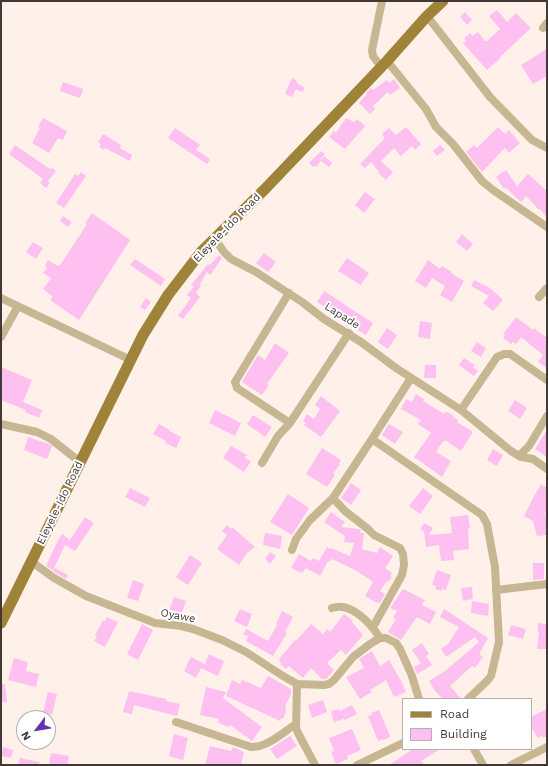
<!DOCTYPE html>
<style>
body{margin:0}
#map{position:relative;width:548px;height:766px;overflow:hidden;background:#fff0e9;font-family:"Work Sans",sans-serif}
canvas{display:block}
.frame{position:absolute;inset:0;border:2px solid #403935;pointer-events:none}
.legend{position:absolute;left:402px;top:698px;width:130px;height:52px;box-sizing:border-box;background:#fff;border:1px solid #b3b0ae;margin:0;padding:5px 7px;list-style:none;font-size:12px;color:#403935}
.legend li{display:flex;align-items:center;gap:8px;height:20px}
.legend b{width:20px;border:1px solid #b3b0ae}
.north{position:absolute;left:16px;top:710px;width:40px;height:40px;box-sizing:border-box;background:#fff;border:1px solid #b3b0ae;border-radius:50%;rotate:239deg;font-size:11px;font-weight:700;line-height:16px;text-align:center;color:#403935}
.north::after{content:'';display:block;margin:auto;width:14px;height:18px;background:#6035ad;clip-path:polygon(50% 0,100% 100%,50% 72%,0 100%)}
</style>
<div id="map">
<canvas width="548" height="766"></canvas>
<div class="frame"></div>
<ul class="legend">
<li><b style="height:5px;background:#9f8338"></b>Road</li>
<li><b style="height:11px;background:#fdc0f0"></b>Building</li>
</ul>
<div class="north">N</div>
</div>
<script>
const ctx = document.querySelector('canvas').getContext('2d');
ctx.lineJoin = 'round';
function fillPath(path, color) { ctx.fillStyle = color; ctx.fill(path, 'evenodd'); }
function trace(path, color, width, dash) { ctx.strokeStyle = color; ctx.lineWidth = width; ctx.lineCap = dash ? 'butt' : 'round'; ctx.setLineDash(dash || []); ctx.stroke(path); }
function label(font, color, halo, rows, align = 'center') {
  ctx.font = font + ' "Work Sans",sans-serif'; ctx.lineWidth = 4; ctx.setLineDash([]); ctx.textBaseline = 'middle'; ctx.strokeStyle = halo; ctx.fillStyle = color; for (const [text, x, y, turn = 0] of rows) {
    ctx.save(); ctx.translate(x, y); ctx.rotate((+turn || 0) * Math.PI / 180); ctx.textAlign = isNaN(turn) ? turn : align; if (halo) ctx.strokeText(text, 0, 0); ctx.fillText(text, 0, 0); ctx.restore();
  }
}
fillPath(new Path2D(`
 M497 10 507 22 516 13 531 28 500 57 501 58 487 70 463 43 466 41 464 38 470 33 472 36 478 32 485 41H487L500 29 489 16Z
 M465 12 472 20 467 25 460 17Z
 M547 49V76L533 84 521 65Z
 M292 78 297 81V83L305 88 302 92 296 89 292 97 285 94Z
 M394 79 400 88 390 95 388 92 373 106 375 109 370 114 359 103 367 94 366 93 371 88 373 90 387 80 389 83Z
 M63 82 83 89 80 98 60 91Z
 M43 118 67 131 63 140 58 138 49 153 32 143 40 128 38 127Z
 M346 118 354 122 357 119 365 126 345 149 329 137 334 131 336 133Z
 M406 127 421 144 415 150 412 146 401 156 394 148 381 161 393 172 386 180 378 173 379 172 371 162 365 168 360 164 385 138 382 134 389 128 396 135Z
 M498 127 505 134 509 130 520 143 509 153 505 148 482 172 466 152 474 145 477 148Z
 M175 128 200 145 196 150 210 159 207 164 168 138Z
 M103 134 121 145 120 148 132 155 130 161 105 148 104 150 99 147 101 144 98 142Z
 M15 145 50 169 52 168 56 171 48 181 50 183 46 188 40 183 43 179 9 154Z
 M440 145 445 150 437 156 433 151Z
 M321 151 325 154 319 160 321 161 316 167 314 166 313 167 309 163Z
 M324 156 332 163 329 167 320 160Z
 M506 170 517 186 528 174 547 191V218L540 209 539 210 526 196 521 202 506 188 504 189 496 177Z
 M81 172 86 176 64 208 56 203 75 174 78 176Z
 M365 192 375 199 364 213 355 205Z
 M92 213 130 240 79 320 50 300 53 297 43 289 51 278 43 273 47 268 45 266 48 260 58 266 61 264 87 224 85 223Z
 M63 216 72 222 68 227 60 221Z
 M462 234 473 244 467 251 456 242Z
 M33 242 43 248 36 259 26 252Z
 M264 253 276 262 268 272 256 263Z
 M219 255 222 258 210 275 207 272 200 284 201 285 196 293 200 297 183 319 178 316 191 298 187 295 194 286 191 285 208 264 210 265Z
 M347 258 369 273 361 285 338 271Z
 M135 259 165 279 161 286 130 265Z
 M428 260 440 269 442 266 452 272 451 273 464 281 452 302 440 295 445 286 432 278 426 288 415 281Z
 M474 280 490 288 503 300 493 311 483 303 489 296 471 286Z
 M324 291 373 323 366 335 333 315 334 313 317 302Z
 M146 298 151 302 145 310 140 307Z
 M516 317 533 330 534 328 547 338V368L538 362 543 355 521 337 516 344 513 342 511 344 503 338 505 335 503 334Z
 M420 321 432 323 430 339 418 337Z
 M387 328 397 335 388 349 378 342Z
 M477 342 486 348 481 357 471 351Z
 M275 343 289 353 267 384 269 385 262 395 242 382 258 355 265 360Z
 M464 358 475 365 473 367 478 371 474 376 459 365Z
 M425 365H436V378H424Z
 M1 367 32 380 23 402 42 410 39 418 25 412 26 410 1 400Z
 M416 394 424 399 423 401 444 414 445 412H447L454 416 453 417 458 420 457 422 473 432 461 451 445 440 444 442 443 441 436 452 451 461 442 477 414 457 431 433 418 424 421 420 401 409 406 399 412 402Z
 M321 396 340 411 321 437 304 425 306 423 303 421 307 414 314 419 320 409 315 405Z
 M515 400 527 408 520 419 508 411Z
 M215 410 241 423 235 436 209 423Z
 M253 415 272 427 265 437 247 424Z
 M159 424 170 430 169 431 181 437 176 448 165 443 166 441 153 434Z
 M389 424 403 432 395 444 382 435Z
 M547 430V457L535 449Z
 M28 437 49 444 52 446 47 459 24 450Z
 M231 446 247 455 245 458 251 461 244 472 223 458Z
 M322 448 341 460 339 463 340 464 333 474 335 475 327 487 306 474Z
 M493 449 503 455 497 466 487 460Z
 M351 483 361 490 351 505 341 498Z
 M541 484 547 488V513L545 512 547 523V535L537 536 533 521 524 516 532 500Z
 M130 488 150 498 145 507 125 497Z
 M423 488 433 496 420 514 409 506Z
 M288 494 309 508 292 535 270 522Z
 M331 512 345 522 341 527 359 529 361 530 360 533H364L362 549 377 553 380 547 393 556 385 568 392 573 390 576 392 577 389 581H387L380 591 385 594 380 603 378 602 377 603 365 596 373 582 357 571 332 559 330 562 328 561 320 576 306 568 302 573 291 568 299 554 311 561 313 558 319 561 327 547 330 549 331 548 350 556 354 543 344 542 345 536 324 522Z
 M468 515 470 528H468L469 549 453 551 454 560 441 561 439 545 426 547 424 532 420 529 424 523 433 528 429 535 452 533 450 517Z
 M85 517 94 523 75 551 65 545 53 570 46 566 58 540 62 534 70 540Z
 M227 525 231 529 232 527 255 547 247 553 239 565 217 549 227 535 222 531Z
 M265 533 282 536 280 549 263 545Z
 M270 552 276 556 270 564 265 559Z
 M190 555 202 563 188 585 176 577Z
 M533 563H544V579L533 580Z
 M55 568 68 575 66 579 53 571Z
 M437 570 451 575 446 590 442 589 441 591 435 589 436 586 432 585Z
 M133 580 144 584 138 601 127 598Z
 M472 587 473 599 463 601 461 588Z
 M403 589 425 600 422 605 436 612 430 624 417 617 401 640 388 632 396 619 393 618 397 611 390 608Z
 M174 597 186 601 181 615 169 611Z
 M472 601 489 604 488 616 471 613Z
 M240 609 252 614 247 627 234 621Z
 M444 609 488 638 479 654 483 657 475 668 472 666 450 686 461 699H443L435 691 429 681 445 671 479 642 475 637 446 657 441 649 448 644 459 627 440 617Z
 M282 611 293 617 285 632 287 633 273 656 246 641 248 636 243 634 246 629 268 641 277 625 276 624Z
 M344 614 353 621 352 622 363 635 346 655 341 650 327 663 334 670 326 679H322L311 668 303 678 289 666 286 669 280 664 281 663 279 659 295 640 296 641 311 624 323 634 327 629 330 632Z
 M107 617 118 622 105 647 94 641 97 636 95 635 103 620 105 621Z
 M538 623 547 624V649H537L539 632H538Z
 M142 624 153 630 138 660 127 654Z
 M511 625 526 629 523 639 508 635Z
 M422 643 429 654 426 656 432 665 417 674 414 667 421 663 412 650Z
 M372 651 380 666 389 660 400 679 406 692 394 697 386 680 370 690 372 692 360 699 346 677 364 668 359 659Z
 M209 654 224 661 218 676 201 668 196 678 184 671 191 657 205 664Z
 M14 658 28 662 26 671 39 674 36 687 8 680Z
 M268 676 291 689V694L285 706 286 707 285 710 286 711 283 719 281 718 280 721 226 696 232 680 240 684 242 680 261 688Z
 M1 684H5L7 702H1Z
 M206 687 226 692 223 698 262 727 252 741 230 725 229 727 218 723 219 719 200 715Z
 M129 691 166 699V701L180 704 177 716 134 705 132 714 123 712Z
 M48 692 57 694 52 715 43 713Z
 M323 700 327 712 312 718 308 705Z
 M352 705 357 714 345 720 344 719 334 722 331 711 339 709 340 711Z
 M547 709V736L543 738 542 736 538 738 531 727V717Z
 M379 710 390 736V737L383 740V739L378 741 368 716 372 715 371 713Z
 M352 729 361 750 347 756 348 759 336 764 331 752 334 751 329 738Z
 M174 734 188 738 183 760 169 756Z
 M290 736 297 746 277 759 270 749Z
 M210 746 231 751 233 747 244 752 241 765H205Z
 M3 747 13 750 11 758 1 756Z
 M413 749H440L421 761 424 765H389Z
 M51 753 69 756 67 765H49Z
 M20 758 39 762V765H18Z`), '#fdc0f0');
trace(new Path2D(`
 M427 16 490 97 532 140 547 148
 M543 28 547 23
 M387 61 426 109 436 127 453 144 482 181 493 190 547 227
 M381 67 373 56 372 50 382 1
 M215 239 224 252 231 259 256 272 302 302 324 319 361 342 396 368 461 410 511 451 521 457 533 459 547 469
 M289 293 235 382 237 388 290 423
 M539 297 547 288
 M1 298 131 360
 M1 337 18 306
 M411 378 372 439 482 515 487 524 495 567 499 642 491 676 487 681 468 699
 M461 410 497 357 504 354H510L547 380
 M1 424 37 432 51 439 80 462
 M519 456 529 446 547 416
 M262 463 278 436 290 423 349 333
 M333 498 345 511 368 529 374 535 400 548 403 554 404 565 402 575 373 627
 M292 550 296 539 310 520 333 498 372 439
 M32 562 54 578 86 596 155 623 181 626 193 629 222 640 246 652 283 676 297 684 324 685 329 684 334 680 353 657 370 644 380 638H386L396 643 400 649 412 676 419 699
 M496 590 547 584
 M332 608C351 601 371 624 380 638
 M297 684 296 728 299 735 315 765
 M176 722 251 747C268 747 282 733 296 724
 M474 749 483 765
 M357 765 403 743
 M511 765 547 747`), '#c6b792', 8);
trace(new Path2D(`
 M1 623 143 335 168 295 201 252 265 189 387 61 427 16 443 1`), '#9f8338', 11);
label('11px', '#403935', '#fff', [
 ["Eleyele-Ido Road",227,228,-46],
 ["Lapade",342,316,32],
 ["Eleyele-Ido Road",60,503,-64],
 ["Oyawe",178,616,11]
]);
</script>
